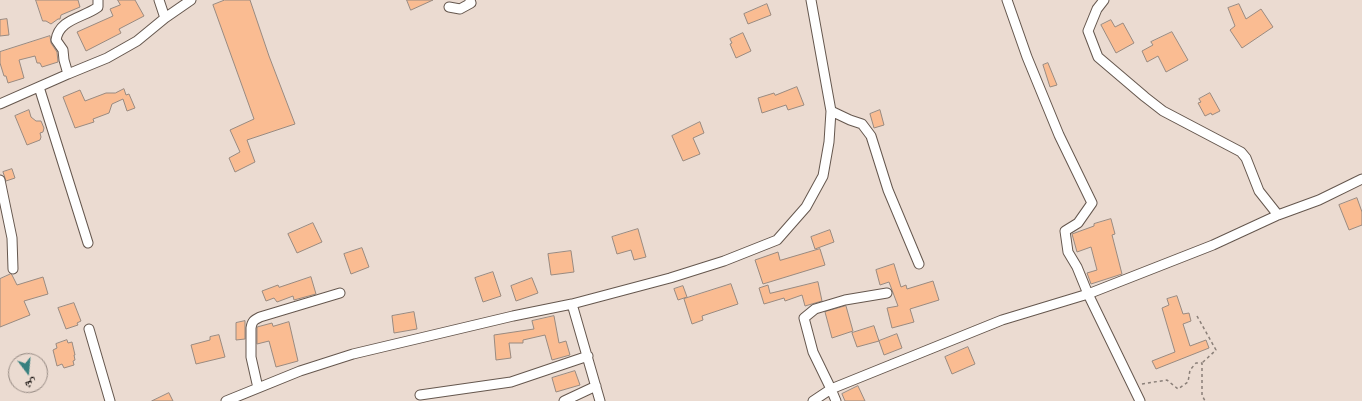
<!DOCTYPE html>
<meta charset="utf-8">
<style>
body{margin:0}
#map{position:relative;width:1362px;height:401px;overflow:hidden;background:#ebdbd1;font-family:Bitter,"Noto Naskh Arabic",serif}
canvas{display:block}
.north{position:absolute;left:8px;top:353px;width:40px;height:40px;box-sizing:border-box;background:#ebdbd1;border:1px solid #958982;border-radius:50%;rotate:164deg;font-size:11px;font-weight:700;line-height:16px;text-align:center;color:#140f0c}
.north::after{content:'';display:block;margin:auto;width:14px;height:18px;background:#37807f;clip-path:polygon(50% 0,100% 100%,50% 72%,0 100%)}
</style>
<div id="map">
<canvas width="1362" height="401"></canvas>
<div class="north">ش</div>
</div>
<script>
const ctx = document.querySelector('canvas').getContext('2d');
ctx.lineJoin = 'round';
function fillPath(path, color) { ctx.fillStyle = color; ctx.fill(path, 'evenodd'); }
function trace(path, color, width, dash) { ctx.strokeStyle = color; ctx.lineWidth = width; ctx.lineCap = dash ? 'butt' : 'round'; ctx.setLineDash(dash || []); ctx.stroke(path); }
const building = new Path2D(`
 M36 0H78L80 7 61 15 60 19H58L51 24 46 21H43Z
 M118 0H135L144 16 119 29 121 33 86 51 77 32 113 16 110 9 120 5Z
 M225 0H250L269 56 295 124 247 140 255 162 235 172 229 158 240 152 230 130 254 119 213 5Z
 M407 0H433L411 10Z
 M767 4 771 15 748 24 744 14Z
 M1239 4 1246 19 1261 9 1273 27 1242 48 1230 30 1235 26 1228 8Z
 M7 19 9 35 0 36V20Z
 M1111 20 1115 27 1123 23 1134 43 1116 53 1101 25Z
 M1172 32 1188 60 1166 72 1158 56 1147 62 1142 51 1153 45 1151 42Z
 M743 33 751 51 736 58 730 44 732 43 730 39Z
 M50 36 51 43 57 52 58 62 42 67 40 63H37L35 56 19 60 24 78 8 83 6 76H4L0 63V52Z
 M1048 63 1057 85 1050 87 1043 65Z
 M797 87 804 105 788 110 786 105 762 113 758 98 774 93 775 95Z
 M124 89 126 95 129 94 135 108 127 111 123 99 112 104 109 113 93 119 94 122 75 128 63 97 80 90 85 101 106 93H115Z
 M1210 93 1220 111 1212 115 1211 113 1205 116 1198 103 1201 102 1199 99Z
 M29 110 31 117 36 121H41L44 128 43 132 40 133 41 137 40 140 27 145 15 116Z
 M880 110 884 125 874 128 870 114Z
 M700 122 704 133 693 138 700 154 683 161 672 136Z
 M12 169 15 178 6 181 3 172Z
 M1357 198 1362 212V225L1349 230 1339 205Z
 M1111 219 1115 234 1112 235 1122 274 1091 284 1087 273 1097 270 1091 247 1077 252 1072 234 1094 226V224Z
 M313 223 322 242 297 253 288 234Z
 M638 229 646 257 634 260 631 250 617 254 612 237Z
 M830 230 834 242 815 249 811 237Z
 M362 248 369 267 351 274 344 254Z
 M820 249 825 265 763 284 755 260 778 252 780 260Z
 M571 251 574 272 551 275 548 254Z
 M894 264 901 287 906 285 907 289 933 281 939 300 910 309 914 322 892 328 887 308 898 306 889 282 880 285 876 270Z
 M493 272 501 296 483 302 475 278Z
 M11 274 12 275 17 285 43 277 48 294 24 301 30 315 0 327V279Z
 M311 277 316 294 294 300 293 296 277 302 274 298 266 301 262 291 278 285 279 287Z
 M532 278 538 293 516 301 511 286Z
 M818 282 822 301 805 306 802 295 785 301 784 298 764 304 759 288 768 285 770 293Z
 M731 284 738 304 702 316 703 320 692 324 684 299Z
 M683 286 687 297 678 300 674 289Z
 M1177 296 1183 314 1189 313 1191 321 1183 324 1190 346 1206 340 1209 348 1156 369 1152 361 1175 352 1162 308 1169 305 1167 299Z
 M74 303 81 321 77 323 78 325 66 329 58 308Z
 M846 306 853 331 832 338 825 312Z
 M414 312 417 329 394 333 392 316Z
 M554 316 559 343 566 341 570 355 552 360 545 335 523 340V343H509L511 358 496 360 494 335 534 329 532 321Z
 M245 321V339L236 340V323Z
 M289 322 298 361 276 367 269 341 257 344V327L272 323 273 326Z
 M874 326 879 341 857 347 852 333Z
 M897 334 902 348 884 355 879 341Z
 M219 335 225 357 196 364 191 345 210 340V337Z
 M67 340 68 343 72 342 75 355H74L75 360 73 361 74 365 64 368 62 364 57 366 53 350 57 348 56 344Z
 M968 347 975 364 952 374 945 357Z
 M575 371 580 385 556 392 552 378Z
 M858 386 865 401H845L842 394Z
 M169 393 173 401H152Z`);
fillPath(building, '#fabc92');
trace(building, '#998a80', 1);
const minor = new Path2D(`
 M159 0 165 18
 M1007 0 1027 57 1059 135 1092 203 1078 223 1065 231 1068 252 1077 267 1088 294 1140 401
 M1104 0 1097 9 1088 31 1098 57 1145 97 1163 111 1241 152 1246 158 1259 191 1278 215
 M449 7 460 9 471 3 470 0
 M68 74 64 60 63 50 56 40C59 19 83 18 98 7V0
 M39 87 88 243
 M0 104 68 74 107 58 137 41 165 18 191 0
 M831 111 850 120 862 124 871 136 888 190 919 264
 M0 180 12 238 13 269
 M572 304 600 401
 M89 329 110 401
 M258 388 251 357V328C252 321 254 320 260 317L340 293
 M420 395 511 382 588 356
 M226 401 300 371 353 354 513 316 572 304 670 278 724 261 777 240 806 207 823 176 829 142 831 111 811 0
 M564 401 596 386
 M813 401 831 389 1002 320 1088 294 1213 245 1278 215 1319 200 1362 179
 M836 401 831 389 813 352 804 318 815 309 845 300 887 293`);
trace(minor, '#65574e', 11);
trace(new Path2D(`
 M1197 316 1216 350 1202 363
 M1142 384 1167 380 1178 389 1188 382 1190 370 1196 363H1202V395L1205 401`), '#8a7f78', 1.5, [3, 3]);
trace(minor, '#fff', 9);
</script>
